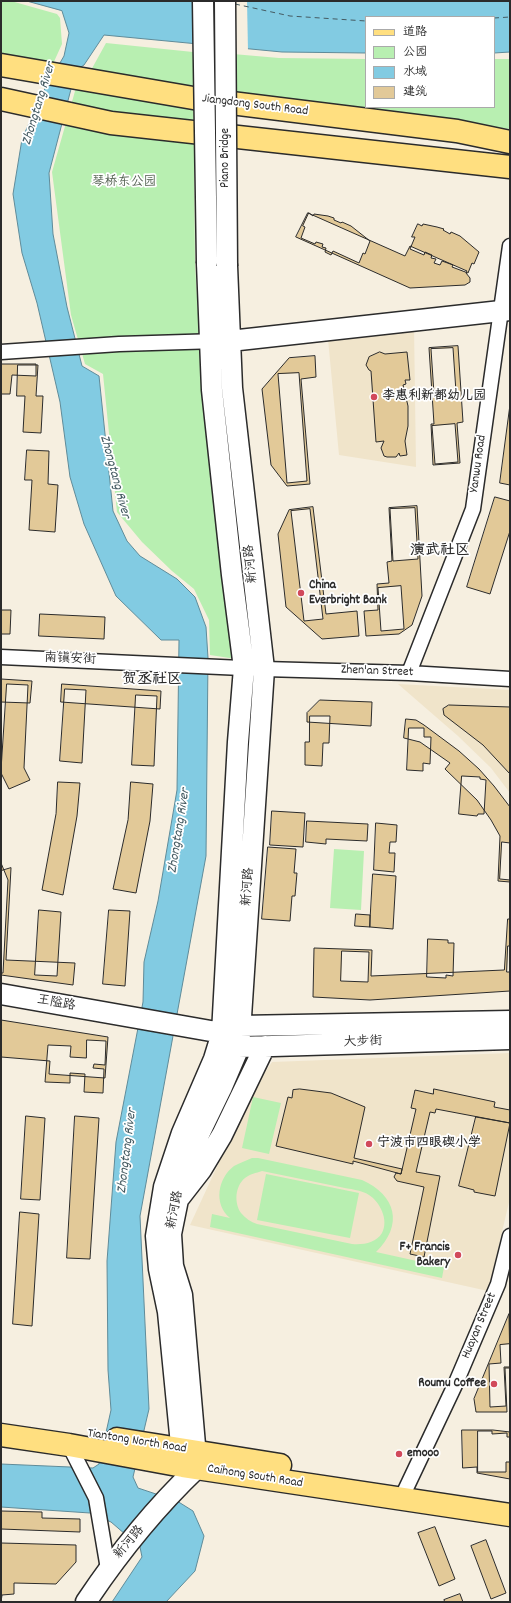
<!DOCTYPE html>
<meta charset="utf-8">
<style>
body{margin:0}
#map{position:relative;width:511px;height:1603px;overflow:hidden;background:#f6efe0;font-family:Dekko,"LXGW WenKai TC",sans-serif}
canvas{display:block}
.frame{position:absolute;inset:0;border:2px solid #2b2b2b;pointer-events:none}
.legend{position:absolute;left:365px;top:16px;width:130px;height:92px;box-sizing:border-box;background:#fff;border:1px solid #aaa;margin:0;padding:5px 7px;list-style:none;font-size:12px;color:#2b2b2b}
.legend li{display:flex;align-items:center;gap:8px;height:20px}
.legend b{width:20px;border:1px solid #aaa}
</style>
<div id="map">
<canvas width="511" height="1603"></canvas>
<div class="frame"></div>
<ul class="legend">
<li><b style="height:5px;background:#ffdf80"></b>道路</li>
<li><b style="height:11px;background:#b8efb1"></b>公园</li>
<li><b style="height:11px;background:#82cbe2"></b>水域</li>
<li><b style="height:11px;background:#e2c998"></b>建筑</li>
</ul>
</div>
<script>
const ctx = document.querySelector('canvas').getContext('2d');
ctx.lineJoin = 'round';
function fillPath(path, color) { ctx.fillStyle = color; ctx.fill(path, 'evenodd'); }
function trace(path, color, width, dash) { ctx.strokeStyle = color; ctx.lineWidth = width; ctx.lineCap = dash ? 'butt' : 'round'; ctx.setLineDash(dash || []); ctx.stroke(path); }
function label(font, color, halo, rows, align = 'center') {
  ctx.font = font + ' Dekko,"LXGW WenKai TC",sans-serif'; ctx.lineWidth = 3.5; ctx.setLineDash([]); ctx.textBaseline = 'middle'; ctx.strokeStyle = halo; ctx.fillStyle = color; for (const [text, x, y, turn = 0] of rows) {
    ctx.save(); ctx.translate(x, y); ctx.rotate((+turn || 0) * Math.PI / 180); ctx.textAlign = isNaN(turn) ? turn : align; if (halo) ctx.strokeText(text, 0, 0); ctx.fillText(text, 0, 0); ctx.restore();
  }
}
fillPath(new Path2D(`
 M414 325 416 467 339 455 328 339Z
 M398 684 510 690V793L491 768 458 736Z
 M510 1053V1198L488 1291 190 1225 252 1091 272 1062Z`), '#f0e4ca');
fillPath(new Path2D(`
 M1 1H11L57 14 60 18 62 44 52 66 1 56Z
 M106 43 193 52 195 265 203 392 236 659 210 655 209 620 194 589 172 571 142 542 117 512 103 374 85 364 71 315 52 172 81 70 90 72Z
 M233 54 279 58 366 59V107H494V59H510V129L231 96Z
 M334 849 364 851 361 910 330 908Z
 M253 1097 281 1103 269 1154 242 1148Z
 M252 1158H258L362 1180C396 1195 404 1225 376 1252L444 1267 442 1278 210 1227 212 1214 230 1218C213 1204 218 1178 234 1166 239 1163 246 1161 252 1158ZM262 1171C288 1176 314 1182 340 1187 349 1189 362 1190 369 1195 380 1202 389 1220 382 1233 376 1243 363 1245 352 1244L257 1224C251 1222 245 1218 241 1213 234 1203 235 1186 245 1178 250 1174 256 1173 262 1171Z
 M266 1174 359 1193 350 1238 257 1220Z`), '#b8efb1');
const water = new Path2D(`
 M27 1H510V52L494 53V17H366V53L282 52 104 35 84 65 76 70 49 173 53 234 67 307 82 366 99 376 113 511 127 541 140 556 177 579 195 597 206 627 208 658 206 856 140 1216 149 1409 133 1477 138 1488 177 1501 193 1511 204 1536 195 1571 166 1602H112L142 1557 140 1547 111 1522 90 1513 1 1507V1464L93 1468 99 1464 111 1410 108 1370 107 1261 116 1142 143 1002 144 962 158 901 177 790 179 640H161L116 596 84 524 70 477 60 402 37 303 22 253 13 194 22 139 43 92 64 56 69 33 62 11Z`);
fillPath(water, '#82cbe2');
trace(water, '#5f8b99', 1);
fillPath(new Path2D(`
 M192 1H247L248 51 193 46Z`), '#f6efe0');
trace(new Path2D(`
 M235 4 290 16 366 21
 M494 18 510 17`), '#455b62', 1, [5, 4]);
const building = new Path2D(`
 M308 213 405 256 410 246 467 271 466 273 470 278V282L465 285 410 288 296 237Z
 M309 213 313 216 314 214 328 216 334 218V220L341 223 342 222 351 226 370 241 365 254 363 253 359 263 333 251 331 255 325 252 326 248 322 247 323 244 316 242 315 244 301 238 305 227 303 226Z
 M418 224 422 226 423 224 437 227 444 229 443 230 450 234 451 232 460 236 479 252 474 264 472 263 468 273 452 267 453 265 442 261 440 265 434 263 436 259 431 258 432 255 425 252 424 255 410 249 415 237H412Z
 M458 346 463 422 457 423 460 463 433 465 431 424H434L429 348Z
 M453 348 456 392 434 394 431 349Z
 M380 352 385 354 407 352 410 380H405L406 384 403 385 408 406V426L405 441 407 455 400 456 399 453 396 457H387L384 456 381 448 384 441 376 442 371 371 369 370 366 365 369 357Z
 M315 356 316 377 301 379 310 484 287 486 271 465 262 389 289 358Z
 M1 364H36V376L12 375 10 394H1Z
 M18 365H38L36 396H43L41 433 23 432 25 396H17Z
 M299 373 307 481 287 483 278 374Z
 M510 405V485L500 483Z
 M455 424 458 462 435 464 432 426Z
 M27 450 49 451 48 484 58 485 55 532 29 530 32 480H25Z
 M495 497 510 501V531L490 594 467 587Z
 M417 506 422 596 412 625 399 634 366 636 364 611 378 610 377 584 389 583 387 562 392 561 389 508Z
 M313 507 326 614 357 611 359 636 322 639 286 607 278 534 289 510Z
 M415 508 418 559 393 561 390 509Z
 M310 509 323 619 304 621 291 511Z
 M401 586 404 629 381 631 378 588Z
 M1 610H11L10 634H1Z
 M40 614 105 617 104 639 39 636Z
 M1 679 32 681 30 703 1 702Z
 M7 684 28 685 24 768 30 780 9 789 1 773Z
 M62 684 161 691 160 709 61 702Z
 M65 689 86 690 82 763 60 761Z
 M136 695 157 696 154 766 132 765Z
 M320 700 372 702 371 726 307 722V713Z
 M449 705 510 707V774L483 745 444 715 443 709Z
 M310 716H330L329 743H323L322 766 305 765V742H309Z
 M406 719 416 720 424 725 459 751 479 769 494 786 510 807V882L498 881 500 836 491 820 477 800 445 769 450 763 420 742 404 738Z
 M409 728H424V737H431L430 764 423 763V771L407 770Z
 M462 776 480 777V779L486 780 484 814H478L477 816 459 814Z
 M58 782 80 783 77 816 63 895 42 890 56 814Z
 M131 782 153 784 150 821 136 893 113 889 128 820Z
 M272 811 305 813 303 847 270 845Z
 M307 821 368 824 367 841 326 839V844L306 842Z
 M376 823 397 825 396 842H390L389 853H395L394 872 374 870Z
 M502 842 510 843V880L500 879Z
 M268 847 296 849 294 873H297L295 896H292L290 921 262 919Z
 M1 863 8 880 3 973H1Z
 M11 868 6 960 75 963 73 985 1 975V871Z
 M373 874 396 876 393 929 370 927Z
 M39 910 61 912 57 976 35 975Z
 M109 910 130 911 125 986 103 984Z
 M356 914 370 915V927L355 926Z
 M508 919H510V991L370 1000 313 997 314 948 372 950 371 976 504 970Z
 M428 939 448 940V943H454L453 976 446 975V978L427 977Z
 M508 946H510V972H507Z
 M342 951 369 952 368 982 341 981Z
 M1 1020 108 1037 105 1078 49 1074 50 1061 1 1057Z
 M87 1040 106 1041 105 1065 94 1064 93 1068 104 1069 103 1093 84 1092 85 1074 70 1073V1083L45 1082 48 1045 71 1046 70 1057 86 1058Z
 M300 1089 331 1093 365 1107 354 1158 402 1169 401 1174 353 1161V1164L276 1146 288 1097 292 1098 293 1090Z
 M434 1089 495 1102 494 1107 510 1110V1123L436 1109 435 1113 430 1112 416 1172 440 1176 424 1257 410 1254 424 1187 397 1181 394 1177 396 1173 401 1174 416 1109 411 1108 415 1090 433 1094Z
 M26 1116 45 1118 40 1200 21 1199Z
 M75 1116 99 1118 90 1259 67 1258Z
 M476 1117 510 1123 495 1196 474 1192V1190L459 1186Z
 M20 1212 39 1214 32 1326 13 1324Z
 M509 1314 510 1368H505L507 1412H476L474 1399Z
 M510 1344V1367H504L506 1406 490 1407 489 1364 501 1363 500 1345Z
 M462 1430H493L510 1432V1479L477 1473V1467L463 1468Z
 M478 1431H492V1434L507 1433V1437H510V1462H506V1472H478Z
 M1 1511 42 1512V1518L80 1519V1532L1 1529Z
 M435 1527 455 1579 439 1586 418 1533Z
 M486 1540 506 1593 491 1599 471 1546Z
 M1 1543 76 1545V1562L56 1584 14 1583V1594L2 1595 1 1602Z
 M460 1594 463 1602H445L444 1600Z`);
fillPath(building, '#e2c998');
trace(building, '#2b2b2b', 1);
const street = new Path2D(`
 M1 352 119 344 218 341
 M1 657 264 669 409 673 510 679
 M409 673 473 509 510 246
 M69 1445 96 1498 108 1569
 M401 1499 455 1385 498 1284 510 1236`);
const secondary = new Path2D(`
 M230 341 510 310
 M1 994 222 1033 240 1026 510 1021
 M228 1038 239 1047 510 1039
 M180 1197 201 1170 222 1135 265 1046
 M183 1465 168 1312 159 1269 156 1236 164 1187 182 1133 214 1059 222 1033 238 742 244 668 232 575 212 390 207 263
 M86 1602C118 1554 155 1508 197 1468L182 1295 173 1266 171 1234 183 1175 192 1149 221 1089 239 1047 264 669 232 388 227 266`);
const primary = new Path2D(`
 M1 65 199 99 457 131 510 142
 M1 99 111 123 510 167
 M1 1435 69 1445 183 1466 510 1515
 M117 1439 280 1465`);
trace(street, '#2b2b2b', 17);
trace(secondary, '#2b2b2b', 23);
trace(primary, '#2b2b2b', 25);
trace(street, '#fff', 14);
trace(secondary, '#fff', 20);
trace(primary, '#ffdf80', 22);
const secondaryBridge = new Path2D(`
 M203 1 207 263
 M225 1 227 266`);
trace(secondaryBridge, '#2b2b2b', 23, []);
trace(secondaryBridge, '#fff', 20);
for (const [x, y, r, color] of [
 [374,397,4,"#d1495b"],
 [301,593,4,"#d1495b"],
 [369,1144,4,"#d1495b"],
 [458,1255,4,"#d1495b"],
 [494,1384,4,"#d1495b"],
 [399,1454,4,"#d1495b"]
]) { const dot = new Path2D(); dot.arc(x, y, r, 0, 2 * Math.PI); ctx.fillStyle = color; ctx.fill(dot); trace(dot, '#fff', 1.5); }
label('13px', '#2b2b2b', '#fff', [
 ["Jiangdong South Road",255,106,7],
 ["Piano Bridge",226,158,-90],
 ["Yanwu Road",479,464,-82],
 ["新河路",252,564,-96],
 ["南镇安街",70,660,2],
 ["Zhen'an Street",377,672,2],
 ["新河路",249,887,-86],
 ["王隘路",56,1004,10],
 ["大步街",363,1043,-2],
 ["新河路",176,1210,-79],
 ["Huayan Street",480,1326,-67],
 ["Tiantong North Road",137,1442,9],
 ["Caihong South Road",255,1477,9],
 ["新河路",130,1543,-50]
]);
label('13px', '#4e5c4c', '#fff', [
 ["琴桥东公园",124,183]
]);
label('bold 13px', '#2b2b2b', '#fff', [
 ["李惠利新都幼儿园",382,397],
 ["China",309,586],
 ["Everbright Bank",309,601],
 ["宁波市四眼碶小学",377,1144],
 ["F+ Francis",450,1248,"right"],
 ["Bakery",450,1263,"right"],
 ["Roumu Coffee",486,1384,"right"],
 ["emooo",407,1454]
], 'left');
label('italic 14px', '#455b62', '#fff', [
 ["Zhongtang River",40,104,-73],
 ["Zhongtang River",114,477,75],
 ["Zhongtang River",180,831,-81],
 ["Zhongtang River",128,1151,-83]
]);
label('bold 15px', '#2b2b2b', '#fff', [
 ["演武社区",440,552],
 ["贺丞社区",152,681]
]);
</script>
